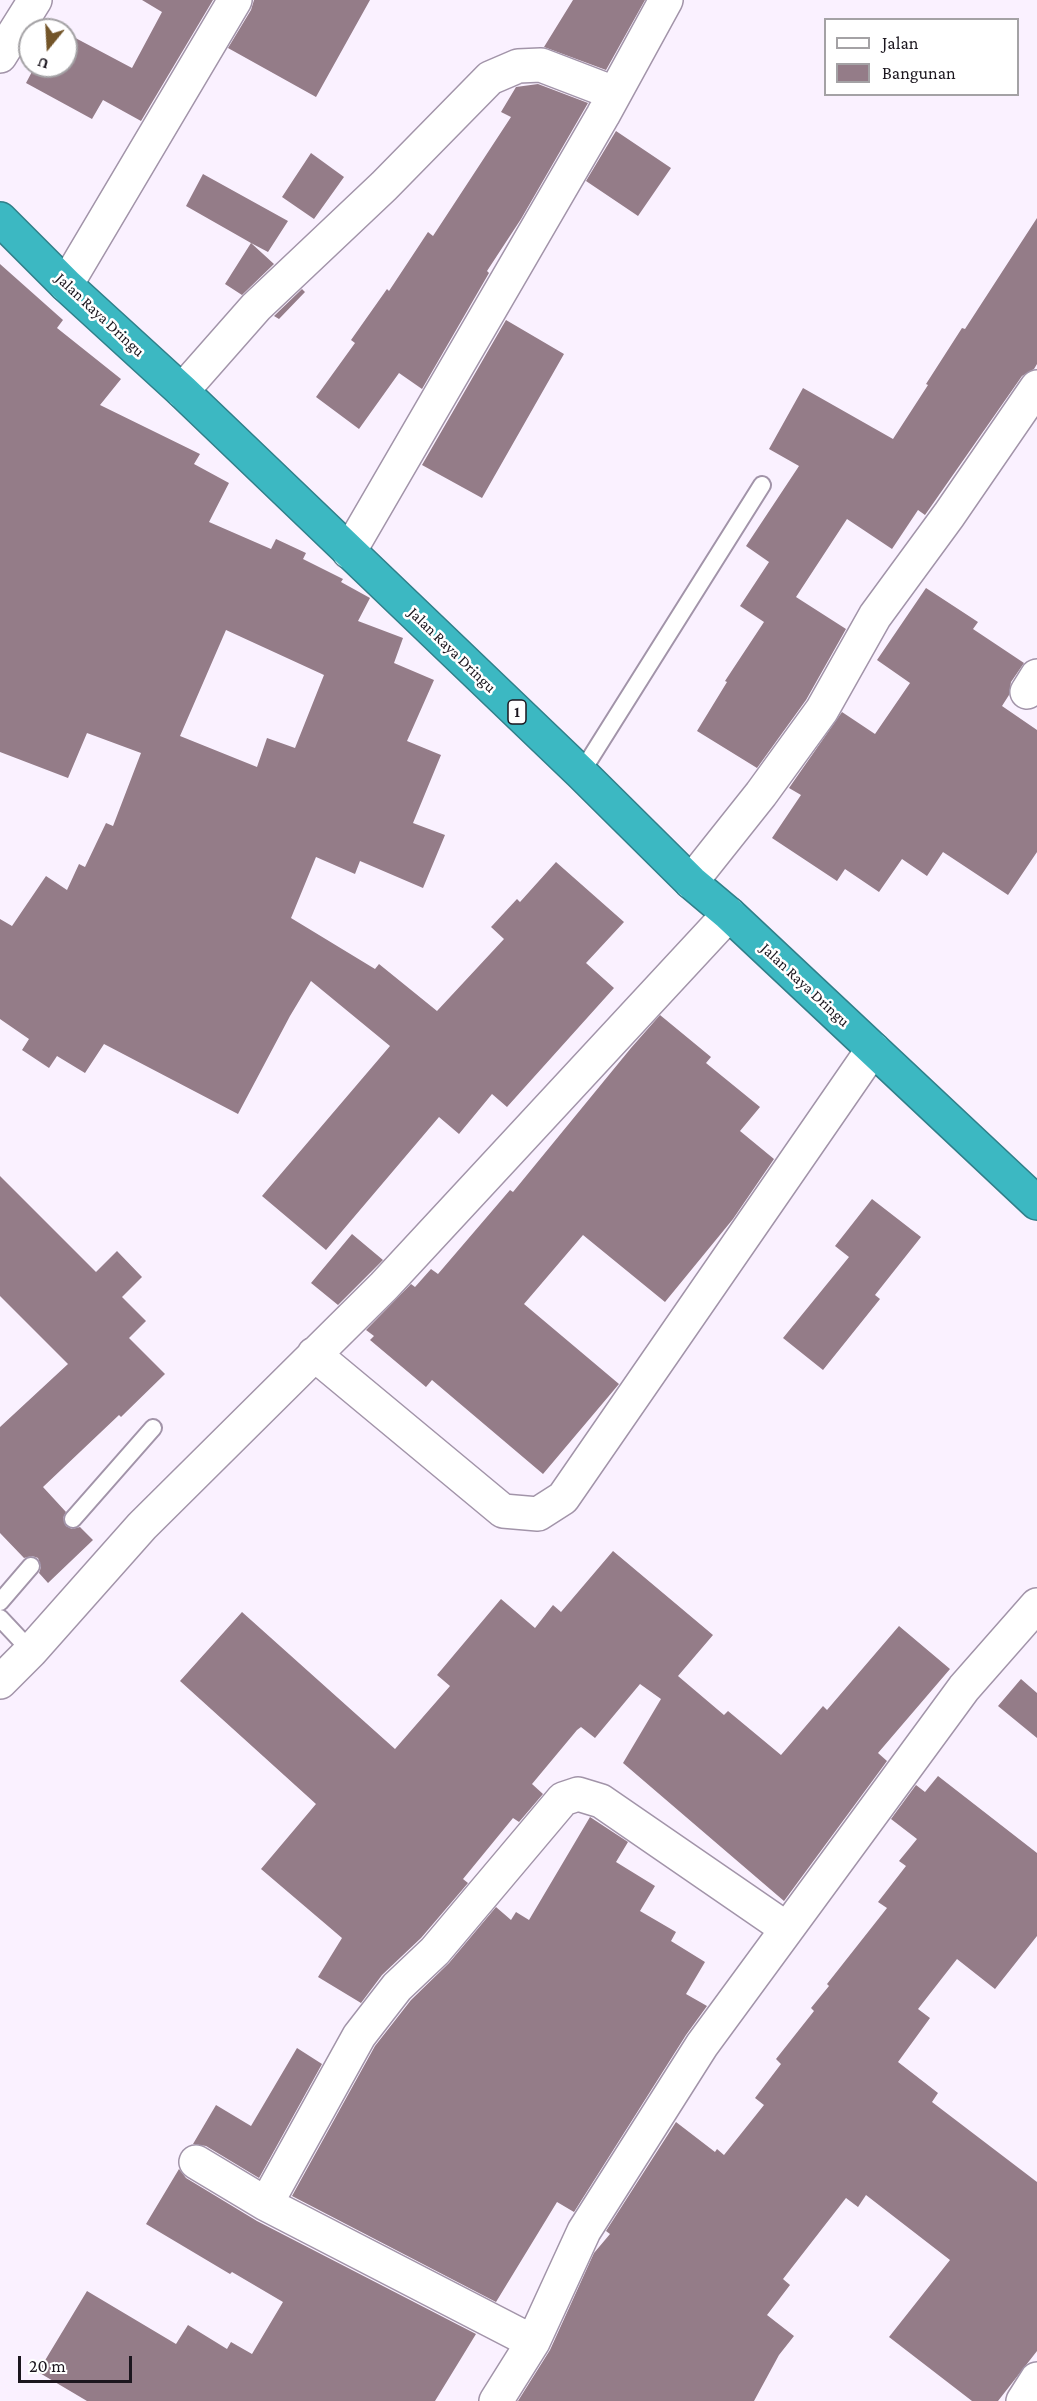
<!DOCTYPE html>
<style>
body{margin:0}
#map{position:relative;width:1037px;height:2401px;overflow:hidden;background:#faf1ff;font-family:"Crimson Pro",serif}
canvas{display:block}
.legend{position:absolute;left:824px;top:18px;width:195px;height:78px;box-sizing:border-box;background:#fff;border:2px solid #a4a2a5;margin:0;padding:8px 10px;list-style:none;font-size:18px;color:#1b161e}
.legend li{display:flex;align-items:center;gap:12px;height:30px}
.legend b{width:30px;border:2px solid #a4a2a5}
.north{position:absolute;left:18px;top:18px;width:60px;height:60px;box-sizing:border-box;background:#fff;border:2px solid #a4a2a5;border-radius:50%;rotate:198deg;font-size:16px;font-weight:700;line-height:24px;text-align:center;color:#1b161e}
.north::after{content:'';display:block;margin:auto;width:21px;height:27px;background:#735529;clip-path:polygon(50% 0,100% 100%,50% 72%,0 100%)}
.scale{position:absolute;left:18px;top:2356px;width:114px;height:27px;box-sizing:border-box;border:3px solid #1b161e;border-top:0;padding-left:8px;font-size:18px;line-height:21px;white-space:nowrap;color:#1b161e;-webkit-text-stroke:4px #fff;paint-order:stroke}
</style>
<div id="map">
<canvas width="1037" height="2401"></canvas>
<ul class="legend">
<li><b style="height:8px;background:#fff"></b>Jalan</li>
<li><b style="height:16px;background:#947c88"></b>Bangunan</li>
</ul>
<div class="north">U</div>
<div class="scale">20 m</div>
</div>
<script>
const ctx = document.querySelector('canvas').getContext('2d');
ctx.lineJoin = 'round';
function fillPath(path, color) { ctx.fillStyle = color; ctx.fill(path, 'evenodd'); }
function trace(path, color, width, dash) { ctx.strokeStyle = color; ctx.lineWidth = width; ctx.lineCap = dash ? 'butt' : 'round'; ctx.setLineDash(dash || []); ctx.stroke(path); }
function label(font, color, halo, rows, align = 'center') {
  ctx.font = font + ' "Crimson Pro",serif'; ctx.lineWidth = 5; ctx.setLineDash([]); ctx.textBaseline = 'middle'; ctx.strokeStyle = halo; ctx.fillStyle = color; for (const [text, x, y, turn = 0] of rows) {
    ctx.save(); ctx.translate(x, y); ctx.rotate((+turn || 0) * Math.PI / 180); ctx.textAlign = isNaN(turn) ? turn : align; if (halo) ctx.strokeText(text, 0, 0); ctx.fillText(text, 0, 0); ctx.restore();
  }
}
fillPath(new Path2D(`
 M142 0H213L141 121 103 100 92 119 26 83 35 66H66V33L132 68 162 12Z
 M254 0H370L316 97 228 48 251 10Z
 M573 0H645L606 70 544 47Z
 M538 84 588 103 521 219 487 271 489 273 422 389 399 373 359 429 316 397 355 343 351 340 387 289 389 291 428 232 433 236 511 117 501 112 516 87Z
 M616 131 671 168 638 216 586 181Z
 M311 153 344 177 314 219 282 197Z
 M203 174 288 221 268 252 251 243 274 264 242 295 225 284 251 243 186 206Z
 M1037 218V364L1034 369 1022 376 925 515 918 510 892 549 847 519 796 597 846 629 806 700 757 768 697 731 727 682 725 681 764 622 740 606 769 562 746 546 799 466 769 449 803 388 893 439 928 385 926 384 962 328 965 329Z
 M0 264 63 320 57 328 121 379 100 405 200 454 194 464 229 483 209 522 271 549 276 539 306 553 303 559 343 579 341 582 370 598 358 621 403 638 394 663 434 680 407 741 441 755 413 823 445 835 423 888 360 861 355 874 316 857 291 918 375 969 379 964 437 1011 504 939 491 927 517 899 520 902 556 862 624 922 586 963 614 988 507 1107 492 1094 459 1134 439 1117 326 1250 262 1196 390 1046 311 981 290 1016 238 1114 104 1044 85 1073 57 1056 49 1068 22 1050 29 1039 0 1019V919L12 926 46 876 67 890 79 864 85 867 106 823 113 826 141 753 87 733 68 778 0 752ZM226 630 324 675 295 748 267 738 257 767 180 736Z
 M302 289 305 292 279 319 274 316Z
 M506 320 564 354 482 498 422 465Z
 M926 588 978 622 973 629 1024 663 1011 682 1009 695 1002 706 1037 730V852L1008 895 943 852 927 876 902 859 879 892 845 869 837 881 772 838 801 795 789 788 842 712 875 734 910 683 877 660Z
 M660 1015 711 1057 706 1063 760 1107 740 1131 774 1159 733 1219 665 1302 583 1235 524 1304 619 1384 543 1474 432 1380 426 1387 370 1340 374 1336 366 1330 411 1284 415 1287 431 1269 438 1274 510 1190 513 1192 631 1048Z
 M0 1176 96 1272 117 1251 142 1277 122 1297 146 1321 129 1338 165 1374 121 1417 119 1415 43 1487 66 1512 63 1518 66 1526 72 1529 80 1527 93 1540 48 1583 39 1573 41 1567 38 1558 32 1556 24 1558 0 1533V1427L68 1364 0 1296Z
 M872 1199 921 1237 875 1295 880 1299 823 1370 783 1338 849 1257 835 1246Z
 M352 1234 383 1260 338 1305 311 1283Z
 M613 1551 713 1635 678 1676 724 1715 728 1711 781 1755 823 1706 827 1710 899 1626 950 1669 878 1753 887 1761 784 1901 623 1763 661 1699 640 1684 595 1738 581 1727 577 1730 532 1784 543 1794 519 1822 513 1818 463 1879 468 1883 421 1938 382 1975 361 2003 318 1977 342 1938 261 1869 316 1804 180 1681 242 1612 395 1749 450 1686 437 1675 501 1599 535 1628 553 1605 561 1612Z
 M1021 1679 1037 1693V1738L998 1706Z
 M938 1776 1037 1853V1936L995 1989 957 1959 918 2009 930 2018 898 2062 938 2093 932 2102 1037 2182V2351L998 2401H972L889 2337 950 2260 866 2195 858 2207 846 2198 783 2279 790 2285 767 2315 794 2336 779 2355 754 2401H518L550 2350 594 2253 610 2234 606 2231 676 2122 715 2152 717 2149 724 2155 764 2105 755 2098 781 2064 776 2059 814 2011 811 2008 829 1986 827 1984 887 1908 878 1902 906 1866 899 1861 917 1839 891 1819 916 1785 925 1792Z
 M590 1817 628 1842 616 1862 655 1886 640 1911 676 1932 671 1941 705 1962 686 1994 707 2006 686 2035 574 2212 557 2202 496 2302 292 2196 375 2046 411 2000 449 1963 496 1907 511 1920 516 1912 529 1920Z
 M297 2048 322 2064 259 2178 206 2146 193 2144 216 2105 251 2126Z
 M179 2169 186 2178 257 2221 476 2334 435 2401H87L38 2372 87 2291 176 2344 188 2325 227 2349 231 2342 252 2354 283 2302 232 2272 230 2274 146 2224Z`), '#947c88');
const lane = new Path2D(`
 M581 773 762 485
 M73 1519 153 1428
 M0 1602 31 1566
 M0 1618 31 1651`);
const street = new Path2D(`
 M0 56 35 0
 M66 285 235 0
 M182 391 256 307 384 186 490 78 518 66 541 65 614 93
 M349 552 603 115 666 0
 M1027 692 1037 676
 M691 882 761 794 822 710 875 616 949 515 1037 387
 M314 1354 503 1511 538 1514 563 1498 873 1049
 M0 1682 31 1651 142 1526 384 1286 729 914
 M196 2162 266 2204 533 2342
 M266 2204 359 2036 397 1987 435 1951 563 1799 578 1794 601 1801 787 1929
 M496 2401 533 2342 584 2231 702 2045 964 1688 1037 1605
 M1023 2401 1037 2379`);
const highway = new Path2D(`
 M0 219 66 285 182 391 581 773 691 882 729 914 1037 1203`);
trace(lane, '#a294a9', 20);
trace(street, '#a294a9', 36);
trace(highway, '#307f89', 36);
trace(lane, '#fff', 16);
trace(street, '#fff', 33);
trace(highway, '#3cb8c2', 33);
for (const [x, y, w] of [
 [517,712,18]
]) { const box = new Path2D(); box.roundRect(x - w / 2, y - 12, w, 24, 4.5); ctx.fillStyle = '#fff'; ctx.fill(box); trace(box, '#1b161e', 1.5); }
label('bold 15px', '#1b161e', null, [
 ["1",517,712]
]);
label('16px', '#1b161e', '#fff', [
 ["Jalan Raya Dringu",100,315,43],
 ["Jalan Raya Dringu",452,650,44],
 ["Jalan Raya Dringu",805,985,43]
]);
</script>
